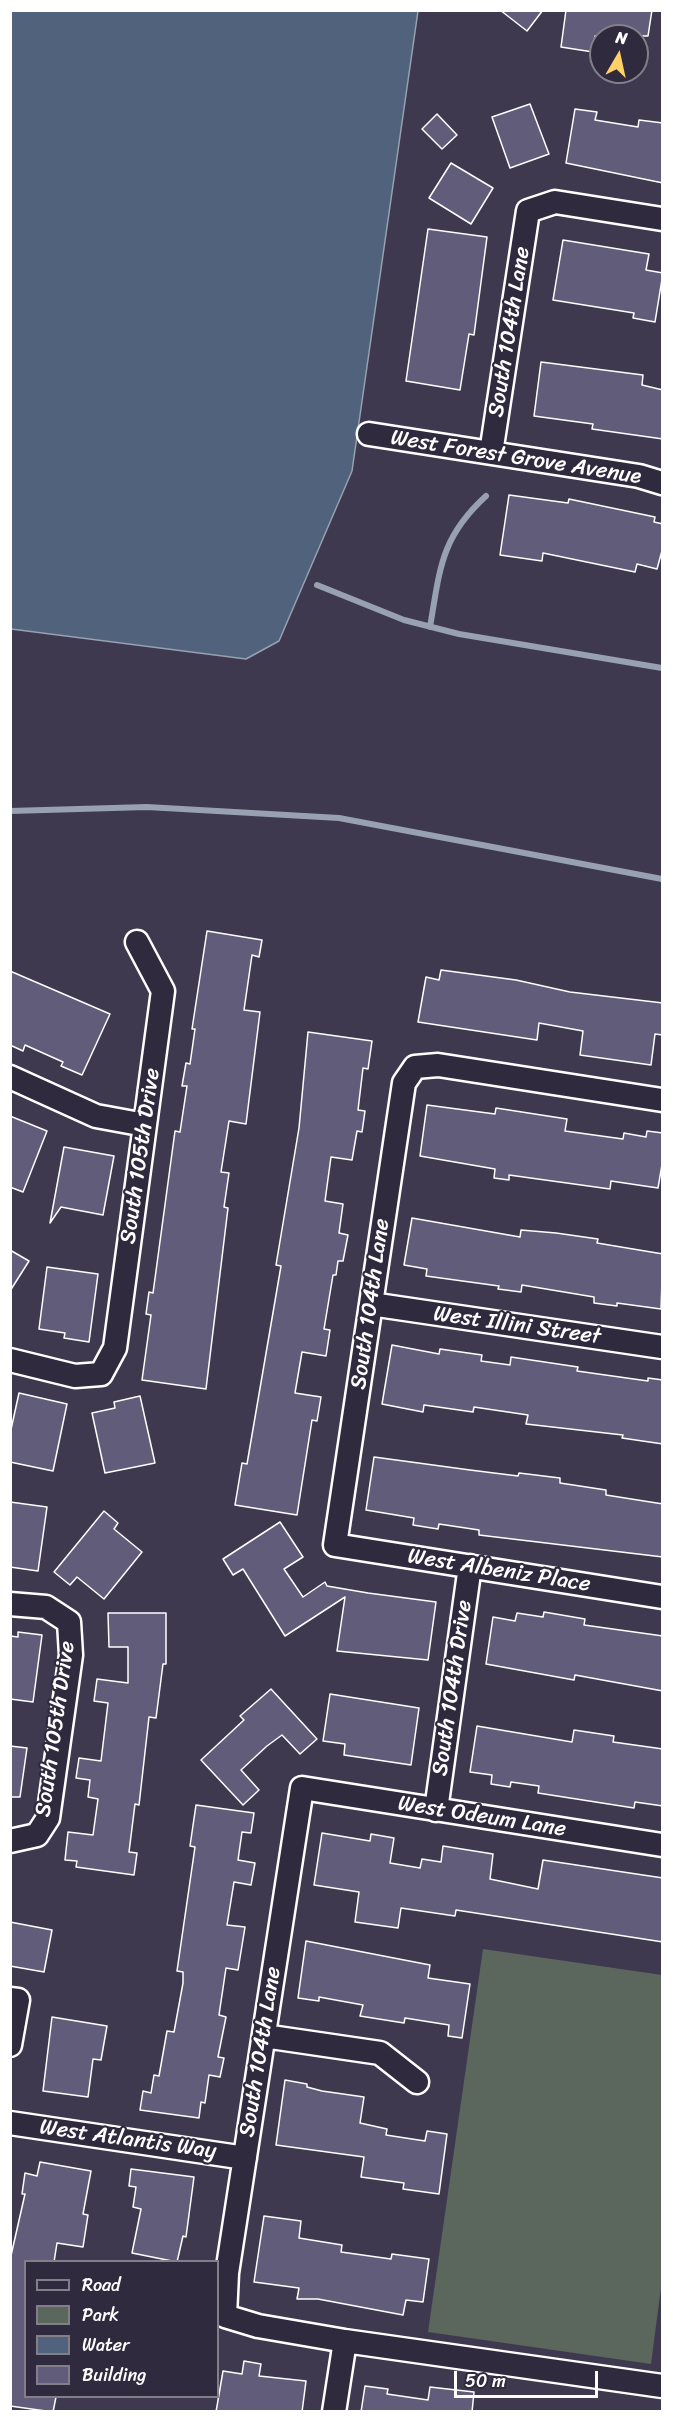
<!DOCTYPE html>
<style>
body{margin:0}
#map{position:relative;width:673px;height:2422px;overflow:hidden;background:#3e394f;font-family:Sriracha,sans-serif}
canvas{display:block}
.frame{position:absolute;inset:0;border:12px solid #fff;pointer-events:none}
.legend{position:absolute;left:24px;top:2260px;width:195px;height:138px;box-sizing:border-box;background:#2f2a3d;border:2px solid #827f8b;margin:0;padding:8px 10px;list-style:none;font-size:18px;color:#fff}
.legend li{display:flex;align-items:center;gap:12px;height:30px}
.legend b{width:30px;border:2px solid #827f8b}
.north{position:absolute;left:589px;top:24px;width:60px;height:60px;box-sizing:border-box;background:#2f2a3d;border:2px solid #827f8b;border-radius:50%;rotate:9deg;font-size:16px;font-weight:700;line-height:24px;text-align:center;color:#fff}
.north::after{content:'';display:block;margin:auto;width:21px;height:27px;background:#ffd166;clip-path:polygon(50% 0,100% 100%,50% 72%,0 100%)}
.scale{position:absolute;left:454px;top:2371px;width:144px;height:27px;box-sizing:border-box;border:3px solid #fff;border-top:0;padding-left:8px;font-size:18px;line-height:21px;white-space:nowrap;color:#fff;-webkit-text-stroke:4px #2f2a3d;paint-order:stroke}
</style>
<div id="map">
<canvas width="673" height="2422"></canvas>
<div class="frame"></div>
<ul class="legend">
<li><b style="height:8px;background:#2f2a3d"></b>Road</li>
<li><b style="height:16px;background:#5b675c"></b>Park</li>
<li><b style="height:16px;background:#51637c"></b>Water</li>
<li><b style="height:16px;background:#605c7a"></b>Building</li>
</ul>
<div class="north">N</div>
<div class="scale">50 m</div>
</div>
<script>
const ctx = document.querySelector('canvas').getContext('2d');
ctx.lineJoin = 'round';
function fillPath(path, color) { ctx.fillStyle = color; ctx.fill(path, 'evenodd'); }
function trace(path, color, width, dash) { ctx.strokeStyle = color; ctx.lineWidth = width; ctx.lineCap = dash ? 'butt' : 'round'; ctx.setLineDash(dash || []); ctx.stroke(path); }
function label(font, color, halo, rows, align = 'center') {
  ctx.font = font + ' Sriracha,sans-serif'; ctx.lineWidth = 4.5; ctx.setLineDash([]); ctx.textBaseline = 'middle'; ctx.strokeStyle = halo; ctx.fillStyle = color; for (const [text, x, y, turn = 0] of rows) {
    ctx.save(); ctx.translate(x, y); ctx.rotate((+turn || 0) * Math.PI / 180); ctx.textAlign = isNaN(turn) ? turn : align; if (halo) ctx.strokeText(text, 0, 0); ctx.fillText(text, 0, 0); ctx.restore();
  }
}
fillPath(new Path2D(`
 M483 1949 662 1975V2280L651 2364 428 2332Z`), '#5b675c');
const water = new Path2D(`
 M11 10 418 11 352 471 279 641 246 659 11 629Z`);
fillPath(water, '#51637c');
trace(water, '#97a1b0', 1.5);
trace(new Path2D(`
 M317 585 404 620 459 634 662 668
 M430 627C440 570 440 538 486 496
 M10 811 147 807 339 818 662 879`), '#97a1b0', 6);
const building = new Path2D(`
 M500 10H543L527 31Z
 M566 10H652L648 36H595L593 52 561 47Z
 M530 104 549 154 510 168 492 117Z
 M575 109 597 112 595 120 638 127 639 120 663 123V183L566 163Z
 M437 114 457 135 442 149 422 129Z
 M451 163 493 188 471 224 429 198Z
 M428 229 487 237 474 335 469 334 460 390 406 381Z
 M563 240 649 254 646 270 663 273 655 322 633 318 634 313 553 300Z
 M541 362 643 375 642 385 663 390V439L592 429 593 424 534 416Z
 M509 495 568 503 569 499 655 517 654 522 663 524V547L657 569 637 564 635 572 543 553 542 561 500 555Z
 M207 931 262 940 259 957 252 955 244 1010 260 1012 246 1124 229 1121 221 1172 229 1173 224 1207 228 1208 206 1389 142 1380 151 1315 146 1314 149 1292 153 1293 175 1131 180 1132 187 1086H182L186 1063 190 1064 195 1029H192Z
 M441 970 516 980 570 992 663 1003V1035L655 1034 651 1065 580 1055 583 1031 539 1023 537 1040 418 1022 426 977 439 980Z
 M10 971 110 1014 82 1075 61 1066 63 1062 25 1045 23 1051 10 1045Z
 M308 1032 372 1041 368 1069 363 1068 358 1110 365 1111 362 1132 357 1131 352 1160 331 1157 325 1201 343 1204 339 1233 348 1235 343 1261H338L336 1275H333L324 1329 330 1330 326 1356 302 1352 295 1393 321 1397 317 1421 312 1420 297 1515 235 1505 242 1463 247 1464 281 1266 276 1265 299 1128Z
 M427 1105 495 1114 496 1108 567 1119 565 1131 623 1139 624 1133 646 1137 647 1131 663 1133V1159L658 1188 611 1181 610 1189 509 1175V1180L494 1178 495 1169 420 1156Z
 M10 1116 47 1131 23 1192 10 1187Z
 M64 1147 114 1156 103 1215 61 1207 50 1223Z
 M412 1218 520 1237 521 1230 556 1233 598 1239 597 1243 663 1254 661 1309 617 1303V1306L594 1303V1297L522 1285 521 1292 498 1289 499 1286 426 1276 427 1269 404 1265Z
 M10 1250 29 1261 10 1291Z
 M47 1267 98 1274 89 1342 64 1338 65 1333 39 1329Z
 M392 1345 439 1354 440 1349 482 1355 481 1361 510 1365 511 1357 578 1367 577 1371 648 1381V1378L663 1380V1444L622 1438 623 1435 526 1424 528 1415 474 1407 473 1412 424 1405 423 1412 382 1404Z
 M19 1393 67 1404 53 1471 10 1462V1434Z
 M140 1396 155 1463 105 1473 92 1413 115 1408 114 1402Z
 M374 1457 470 1470 518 1476 519 1473 560 1478V1483L606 1490V1495L663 1504V1557L479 1535V1530L439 1524 438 1529 413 1525 414 1518 366 1510Z
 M10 1502 47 1507 38 1571 10 1567Z
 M104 1511 118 1523 114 1529 142 1552 104 1599 77 1577 70 1585 54 1572Z
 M280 1522 303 1557 284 1569 303 1597 325 1582 327 1586 368 1593 436 1602 428 1660 337 1651 345 1597 285 1636 243 1569 233 1575 223 1559Z
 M544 1612 585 1619 584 1625 663 1636V1691L575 1675 574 1680 486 1664 493 1617 515 1621 517 1613 543 1617Z
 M108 1613H166V1664H163L156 1718 149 1717 139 1805 135 1804 129 1852 137 1853 134 1875 76 1867 77 1861 65 1860 68 1832 93 1835 98 1799 88 1797 90 1780 76 1778 79 1758 101 1761 108 1703 94 1701 97 1679 128 1683V1647H109Z
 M18 1632 42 1635 33 1702 10 1699V1636L18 1637Z
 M271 1689 317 1739 300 1754 282 1735 267 1746 241 1770 259 1790 243 1805 201 1760 244 1720 240 1716Z
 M330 1694 419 1708 411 1765 344 1755 345 1744 323 1741Z
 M477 1726 572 1742 574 1730 614 1736 613 1742 663 1749V1806L635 1802 634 1808 538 1793 539 1786 511 1782 510 1787 491 1784 492 1775 470 1772Z
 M10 1746 27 1748 20 1797H10Z
 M196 1805 254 1813 251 1833 242 1832 238 1860 255 1863 251 1885 234 1882 227 1925 245 1927 238 1970 226 1968 219 2015 226 2017 218 2057 224 2058 220 2077 209 2075 205 2103 201 2102 199 2118 140 2110 143 2091 151 2093 154 2075 159 2076 167 2031 174 2032 183 1983V1972L177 1971 195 1847 190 1846Z
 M322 1833 370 1841 371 1834 394 1838 390 1863 420 1868 422 1859 441 1862 443 1846 493 1854 490 1879 538 1889 543 1860 663 1878V1942L456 1910 455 1916 401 1908 398 1928 355 1922 359 1892 314 1885Z
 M10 1922 52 1930 44 1972 10 1966Z
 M306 1941 430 1965 428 1978 470 1984 462 2038 448 2036 449 2025 405 2018 404 2023 360 2016 363 2005 319 1997V2001L298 1998Z
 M52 2017 107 2026 101 2060 93 2059 88 2097 43 2091Z
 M285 2080 307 2084V2087L322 2091 364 2097 360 2123 387 2129 386 2135 425 2141 427 2131 447 2134 439 2194 403 2189 404 2183 361 2177 364 2157 276 2145Z
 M40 2162 91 2171 83 2214 88 2215 83 2247 57 2243 54 2262H26V2397H56L53 2412 10 2406V2260L25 2194H22L25 2173 37 2176Z
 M131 2169 194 2177 186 2237 183 2236 177 2262 132 2253 141 2209 133 2207 136 2187 129 2186Z
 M264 2216 301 2221 299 2238 342 2245 341 2252 391 2259 392 2254 429 2259 423 2302 406 2300 403 2315 318 2299H297L299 2288 254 2282Z
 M244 2361 261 2364 259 2376 306 2381 302 2412H216L223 2371 242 2374Z
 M365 2386 388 2389 387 2394 428 2400 430 2387 474 2392 472 2412H361Z`);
fillPath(building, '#605c7a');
trace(building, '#fff', 1.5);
const minor = new Path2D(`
 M369 434 639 476 662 483
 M491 453 528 211 555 202 662 219
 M10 1077 96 1116 145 1125
 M662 1100 438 1065 415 1067 404 1083 335 1545 662 1597
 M371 1304 662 1347
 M10 1360 75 1376 101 1374 115 1348 163 991 137 942
 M10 1604 46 1607 69 1622 71 1655 48 1818 37 1835 10 1841
 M436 1810 470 1566
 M662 1845 302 1788 227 2273 225 2316 258 2326 345 2341 662 2386
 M10 1999 18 2000 10 2045
 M264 2036 380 2053 417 2082
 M10 2123 245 2158
 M334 2412 345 2341`);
trace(minor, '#fff', 27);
trace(minor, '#2f2a3d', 22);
label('22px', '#fff', '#2f2a3d', [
 ["South 104th Lane",510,332,-81],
 ["West Forest Grove Avenue",516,458,9],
 ["South 105th Drive",141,1156,-82],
 ["South 104th Lane",371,1304,-82],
 ["West Illini Street",517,1326,8],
 ["West Albeniz Place",499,1571,9],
 ["South 104th Drive",453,1688,-82],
 ["South 105th Drive",56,1729,-82],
 ["West Odeum Lane",482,1817,9],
 ["South 104th Lane",261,2052,-81],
 ["West Atlantis Way",128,2140,8]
]);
</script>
